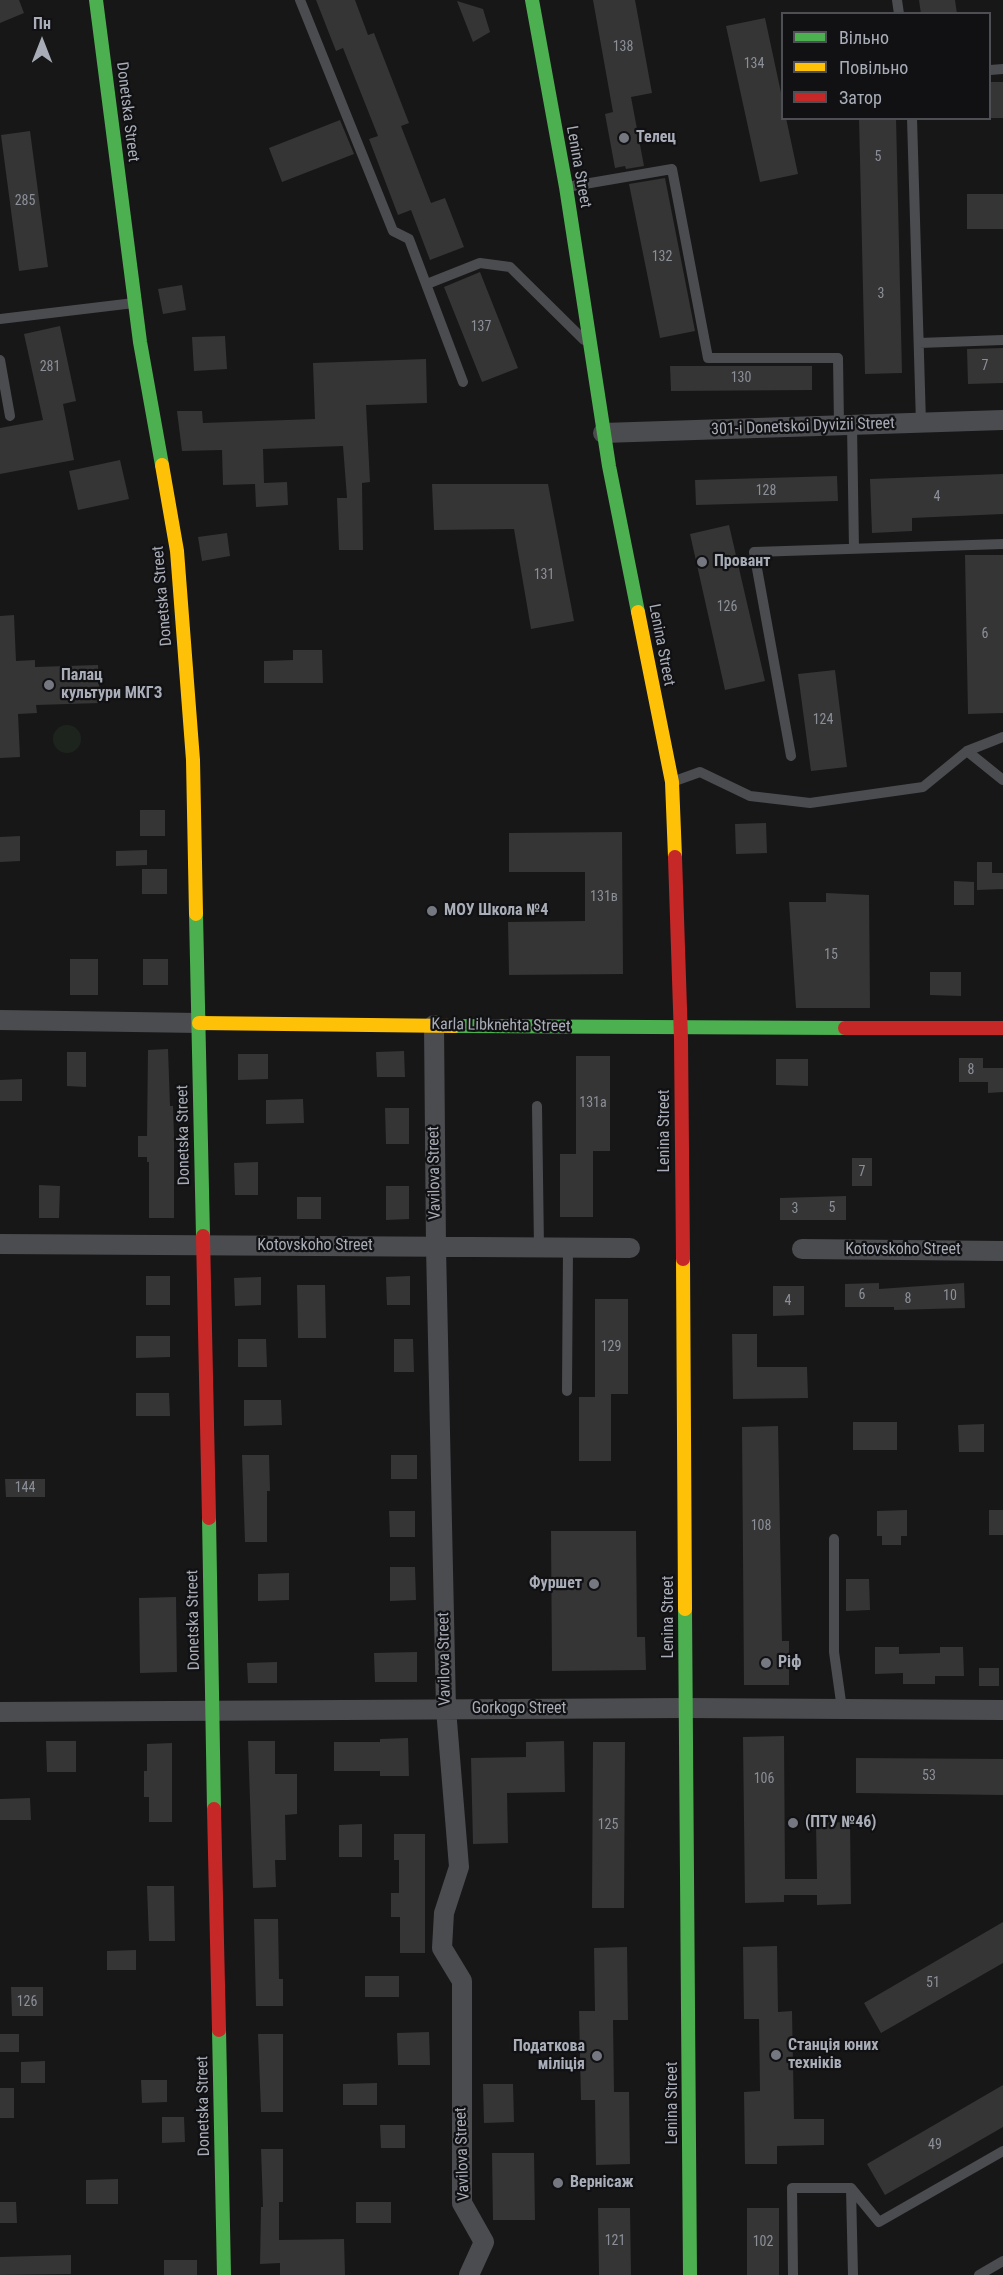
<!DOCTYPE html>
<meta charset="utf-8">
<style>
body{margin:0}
#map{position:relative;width:1003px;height:2275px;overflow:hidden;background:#171717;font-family:"Roboto Condensed",sans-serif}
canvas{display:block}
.legend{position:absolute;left:781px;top:12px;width:210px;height:108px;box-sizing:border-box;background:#111113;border:2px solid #4d4f55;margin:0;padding:8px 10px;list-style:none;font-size:18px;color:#a8adb8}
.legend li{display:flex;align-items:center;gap:12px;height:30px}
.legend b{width:30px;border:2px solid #4d4f55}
.north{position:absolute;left:12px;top:12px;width:60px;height:60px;-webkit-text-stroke:4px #111113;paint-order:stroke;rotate:0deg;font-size:16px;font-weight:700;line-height:24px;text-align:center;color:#a8adb8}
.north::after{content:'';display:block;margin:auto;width:21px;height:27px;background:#a8adb8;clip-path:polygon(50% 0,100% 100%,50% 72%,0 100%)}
</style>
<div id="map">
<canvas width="1003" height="2275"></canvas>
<ul class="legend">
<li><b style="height:8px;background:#4caf50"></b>Вільно</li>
<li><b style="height:8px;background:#ffc107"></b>Повільно</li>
<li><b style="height:8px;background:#c62828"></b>Затор</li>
</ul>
<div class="north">Пн</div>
</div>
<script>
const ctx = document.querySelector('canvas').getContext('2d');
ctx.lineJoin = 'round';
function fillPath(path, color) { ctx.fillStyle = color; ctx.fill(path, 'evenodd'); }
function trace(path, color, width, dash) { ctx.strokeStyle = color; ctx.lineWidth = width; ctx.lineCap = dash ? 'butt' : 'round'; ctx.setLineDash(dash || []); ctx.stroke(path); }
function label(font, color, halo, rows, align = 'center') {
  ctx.font = font + ' "Roboto Condensed",sans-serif'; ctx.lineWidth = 4.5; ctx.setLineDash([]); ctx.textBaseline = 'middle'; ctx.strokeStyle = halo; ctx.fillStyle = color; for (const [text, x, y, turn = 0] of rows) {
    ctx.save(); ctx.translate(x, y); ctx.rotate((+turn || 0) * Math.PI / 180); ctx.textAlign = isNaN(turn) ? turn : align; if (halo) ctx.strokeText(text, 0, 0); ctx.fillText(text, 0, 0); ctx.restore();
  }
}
fillPath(new Path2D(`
 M53 739a14 14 0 1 1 28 0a14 14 0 1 1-28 0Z`), '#1d241e');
fillPath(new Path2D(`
 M0 0H19L24 13 0 23Z
 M316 0H355L368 35 374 33 409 123 401 126 431 203 445 198 464 247 430 260 411 210 398 215 369 139 378 136 343 48 336 51Z
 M593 0H635L652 93 631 97 644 166 626 169 625 166 615 168 605 114 613 112Z
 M919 0H955L957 14H921Z
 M457 1 483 9 490 32 473 42Z
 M765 18 783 102V118H786L798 174 760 182 726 26Z
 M990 82H1003V118H990Z
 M859 118H896L902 373 865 374Z
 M340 120 354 154 282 182 269 148Z
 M30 131 48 267 19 271 1 135Z
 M665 178 695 331 660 338 629 184Z
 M967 194H1003V229H967Z
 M480 272 518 368 482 382 444 287Z
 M182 285 186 310 163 314 158 289Z
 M60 326 76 401 63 404 74 460 0 474V428L43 420 24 334Z
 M225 336 227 369 194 371 192 337Z
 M1003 348V383L968 384 967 349Z
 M426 359 427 403 366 405 370 482 362 483 363 550H339L337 498H347L343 446 263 449 264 483 287 482 288 505 256 507 255 484 223 485 222 450 182 451 177 411H202L203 423 315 419 313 363Z
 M670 366H812V390L671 391Z
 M120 460 129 499 78 510 69 471Z
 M1003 474V514L912 518V531L872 533 870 479Z
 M837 476 838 501 696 505 695 480Z
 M432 484H548L574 621 531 629 514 529 434 530Z
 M729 525 765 681 725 690 690 534Z
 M227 533 230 556 202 561 198 537Z
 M965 555H1003V713L968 714Z
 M14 615 16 661 35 660V667L98 665 100 703 36 705 37 713 18 714 20 757 0 758V616Z
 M293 650H322L323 683H264V661L293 660Z
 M835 670 847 767 811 771 798 674Z
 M140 810H165V836H140Z
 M766 823 767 853 736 854 735 824Z
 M622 832 623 974 509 975 508 922 585 921V872H509V833Z
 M20 836V861L0 862V837Z
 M147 850V865L116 866V851Z
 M977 862H992V873H1003V889L977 890Z
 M142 869H167V894H142Z
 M954 881 974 882V905H954Z
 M826 893 869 895 870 1008H796L789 902H826Z
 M70 959H98V995H70Z
 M143 959H168V985H143Z
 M930 972H961V996L930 995Z
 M168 1049 170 1106H173L174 1136V1218H149V1162H147V1157H138V1136H147L148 1050Z
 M404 1051 405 1077H377L376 1052Z
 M67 1052H86V1087L67 1086Z
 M238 1054H268V1079L238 1080Z
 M576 1056H610V1151H593V1217H560V1154H576Z
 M959 1058H983V1068H1003V1092L988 1093V1082H959Z
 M776 1059H808V1086L776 1085Z
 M22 1079V1101H0V1080Z
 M303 1099 304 1123 266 1124V1100Z
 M385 1108H409V1144H386Z
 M852 1158H872V1186H852Z
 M258 1162V1195H235L234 1163Z
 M39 1185 60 1186 59 1218H39Z
 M386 1186H409V1219L386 1220Z
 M846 1196V1220H780V1198Z
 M297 1197H321V1219H297Z
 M146 1276H170V1305H146Z
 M410 1276V1305H387L386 1277Z
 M261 1277V1305L235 1306 234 1278Z
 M879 1283V1289L964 1283 965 1308 894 1310V1307H845V1284Z
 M297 1285H325L326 1338H298Z
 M773 1286H804V1315L773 1316Z
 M595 1299H628V1394H611V1461H579V1397H595Z
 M732 1334H757V1367H807L808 1398 733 1399Z
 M136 1336H170V1357L136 1358Z
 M238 1339H266L267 1367H238Z
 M394 1339H413L414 1372H394Z
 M136 1393H169L170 1416H136Z
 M244 1400H281L282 1425 244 1426Z
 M853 1422H897V1450H853Z
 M984 1424V1452H959L958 1425Z
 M778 1426 782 1641H789V1685H744L742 1427Z
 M242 1455H269L270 1491H267V1542H245Z
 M391 1455H417V1479H391Z
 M5 1479H45V1497H6Z
 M907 1510V1536H901V1545H882V1536H877V1511Z
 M989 1510H1003V1535H989Z
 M389 1511H415V1537H390Z
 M551 1531H636L637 1637H645L646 1670 552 1671Z
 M390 1567H415L416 1600 390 1601Z
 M289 1573V1600L258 1601V1574Z
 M846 1579H869L870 1610 846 1611Z
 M176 1597 177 1672 140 1673 139 1598Z
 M875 1647H899V1654L940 1653V1647H963L964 1676H935V1684H903V1673L875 1674Z
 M417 1652V1682H375L374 1653Z
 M277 1662V1683H248L247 1663Z
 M979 1668H999V1686H979Z
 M784 1736 785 1879H817L816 1823 850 1822 851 1904 817 1905V1895H784V1902L745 1903 743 1737Z
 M408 1738 409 1776H380V1771H334V1742H380V1739Z
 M46 1741H76V1772H47Z
 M248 1741H275V1774H297V1814L285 1815 286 1860H275L276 1887 253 1888Z
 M564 1741 565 1792 507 1793 508 1843 473 1844 471 1758 526 1757V1742Z
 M593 1742H625L624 1908H592Z
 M172 1743V1822H149V1797H144V1771H147V1744Z
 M856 1758 1003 1759V1795L856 1793Z
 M30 1798 31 1820H0V1799Z
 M362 1824V1857H339V1825Z
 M394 1834H425V1953H400V1917H391V1893H399V1860H394Z
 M147 1886H174L175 1941H149Z
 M254 1919H278L279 1979H283V2006H256Z
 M1003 1922V1963L881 2033 864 2003Z
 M777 1946 778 2012 792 2011 794 2119H824V2145L777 2146V2164H745L744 2092 760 2091 759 2019H744L743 1947Z
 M627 1947 628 2020H613L614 2092H629L630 2164 596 2165 595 2100H581L579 2011H595L594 1948Z
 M136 1950V1970H107V1951Z
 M365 1976H399V1997H365Z
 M11 1987H43V2016H12Z
 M429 2032 430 2065H398L397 2033Z
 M0 2034H19V2052H0Z
 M258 2034H283V2112H261Z
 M45 2061V2083H21V2062Z
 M141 2080H167V2102L142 2103Z
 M377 2083V2105H343V2084Z
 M483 2084H513L514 2122 484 2123Z
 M1003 2085V2127L885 2195 867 2164Z
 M0 2088H14V2118H0Z
 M162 2117H184L185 2142 162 2143Z
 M380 2125H405V2148H381Z
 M261 2149H283V2202H279V2240L344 2239 345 2275H280V2263L260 2264 261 2207H263Z
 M492 2153H534L535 2220H493Z
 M118 2179V2204H86V2180Z
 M0 2202H16L17 2223H0Z
 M356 2202H391V2223H356Z
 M598 2208H630L631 2275H599Z
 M747 2208H779V2275H747Z
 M71 2255V2274L0 2275V2257Z
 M164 2260H197V2275H164Z`), '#353536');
trace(new Path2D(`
 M300 0 393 231 409 239 463 382
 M897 0 899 14
 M990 70 1003 69
 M912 118 921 423
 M567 187 672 169 708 358H838L839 425
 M427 284 480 263 510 267 584 340
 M0 319 134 303
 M919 343 1003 340
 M0 360 10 416
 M852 425 854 549
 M967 751 1003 780
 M791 756 754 552 1003 544
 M672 782 700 772 750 796 810 803 923 787 967 751 1003 737
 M537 1106 539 1248
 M567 1391 568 1248
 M834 1539V1652L842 1709
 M851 2188 853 2275
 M793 2275 792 2188H851L879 2222 1003 2151
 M979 2275 1003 2261`), '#4b4c50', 10);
trace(new Path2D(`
 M603 433 1003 420
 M0 1020 199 1023
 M434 1025 436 1247 446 1709 459 1867 444 1913 442 1948 462 1981V2203L484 2242 469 2275
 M0 1244 630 1248
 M802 1249 1003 1251
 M0 1712 686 1708 1003 1710`), '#4b4c50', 20);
trace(new Path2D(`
 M96 0 140 342 162 465
 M532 0 566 187 609 466 638 612
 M196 914 203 1236
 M455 1026 845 1028
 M209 1518 214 1809
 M685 1609 690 2275
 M219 2030 224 2275`), '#4caf50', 14);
trace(new Path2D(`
 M162 465 177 551 193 760 196 914
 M638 612 672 782 675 857
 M199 1023 455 1026
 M683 1259 685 1609`), '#ffc107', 14);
trace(new Path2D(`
 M675 857 681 1039 683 1259
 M845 1028H1003
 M203 1236 209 1518
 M214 1809 219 2030`), '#c62828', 14);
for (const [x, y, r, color] of [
 [624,138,6,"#757880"],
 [702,562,6,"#757880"],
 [49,685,6,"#757880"],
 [432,911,6,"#757880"],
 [594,1584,6,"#757880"],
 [766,1663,6,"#757880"],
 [793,1823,6,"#757880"],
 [776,2055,6,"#757880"],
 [597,2056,6,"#757880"],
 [558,2183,6,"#757880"]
]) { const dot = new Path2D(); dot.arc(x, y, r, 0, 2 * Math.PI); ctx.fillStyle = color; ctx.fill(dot); trace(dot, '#111113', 2); }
label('14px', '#8b8f98', null, [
 ["138",623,47],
 ["134",754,64],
 ["5",878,157],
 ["285",25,201],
 ["132",662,257],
 ["3",881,294],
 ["137",481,327],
 ["7",985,366],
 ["281",50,367],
 ["130",741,378],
 ["128",766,491],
 ["4",937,497],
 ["131",544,575],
 ["126",727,607],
 ["6",985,634],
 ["124",823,720],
 ["131в",604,897],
 ["15",831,955],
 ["8",971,1070],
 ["131а",593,1103],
 ["7",862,1172],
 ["5",832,1208],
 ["3",795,1209],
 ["6",862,1295],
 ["10",950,1296],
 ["8",908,1299],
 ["4",788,1301],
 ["129",611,1347],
 ["144",25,1488],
 ["108",761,1526],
 ["53",929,1776],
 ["106",764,1779],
 ["125",608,1825],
 ["51",933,1983],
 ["126",27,2002],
 ["49",935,2145],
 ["121",615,2241],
 ["102",763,2242]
]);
label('16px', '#a8adb8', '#111113', [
 ["Donetska Street",127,112,83],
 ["Lenina Street",578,167,80],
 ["301-i Donetskoi Dyvizii Street",803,427,-2],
 ["Donetska Street",163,596,-95],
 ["Lenina Street",661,645,79],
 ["Karla Libknehta Street",501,1026,1],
 ["Lenina Street",665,1131,-90],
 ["Donetska Street",184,1135,-91],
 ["Vavilova Street",435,1173,-91],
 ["Kotovskoho Street",315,1246],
 ["Kotovskoho Street",903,1250],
 ["Lenina Street",669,1617,-90],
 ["Donetska Street",194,1620,-91],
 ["Vavilova Street",445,1659,-91],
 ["Gorkogo Street",519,1709],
 ["Lenina Street",673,2103,-90],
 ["Donetska Street",204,2106,-91],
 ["Vavilova Street",463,2154,-92]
]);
label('bold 16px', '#a8adb8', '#111113', [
 ["Телец",636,138],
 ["Провант",714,562],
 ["Палац",61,676],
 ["культури МКГЗ",61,694],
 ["МОУ Школа №4",444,911],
 ["Фуршет",582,1584,"right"],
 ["Ріф",778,1663],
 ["(ПТУ №46)",805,1823],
 ["Станція юних",788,2046],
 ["техніків",788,2064],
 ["Податкова",585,2047,"right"],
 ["міліція",585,2065,"right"],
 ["Вернісаж",570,2183]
], 'left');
</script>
